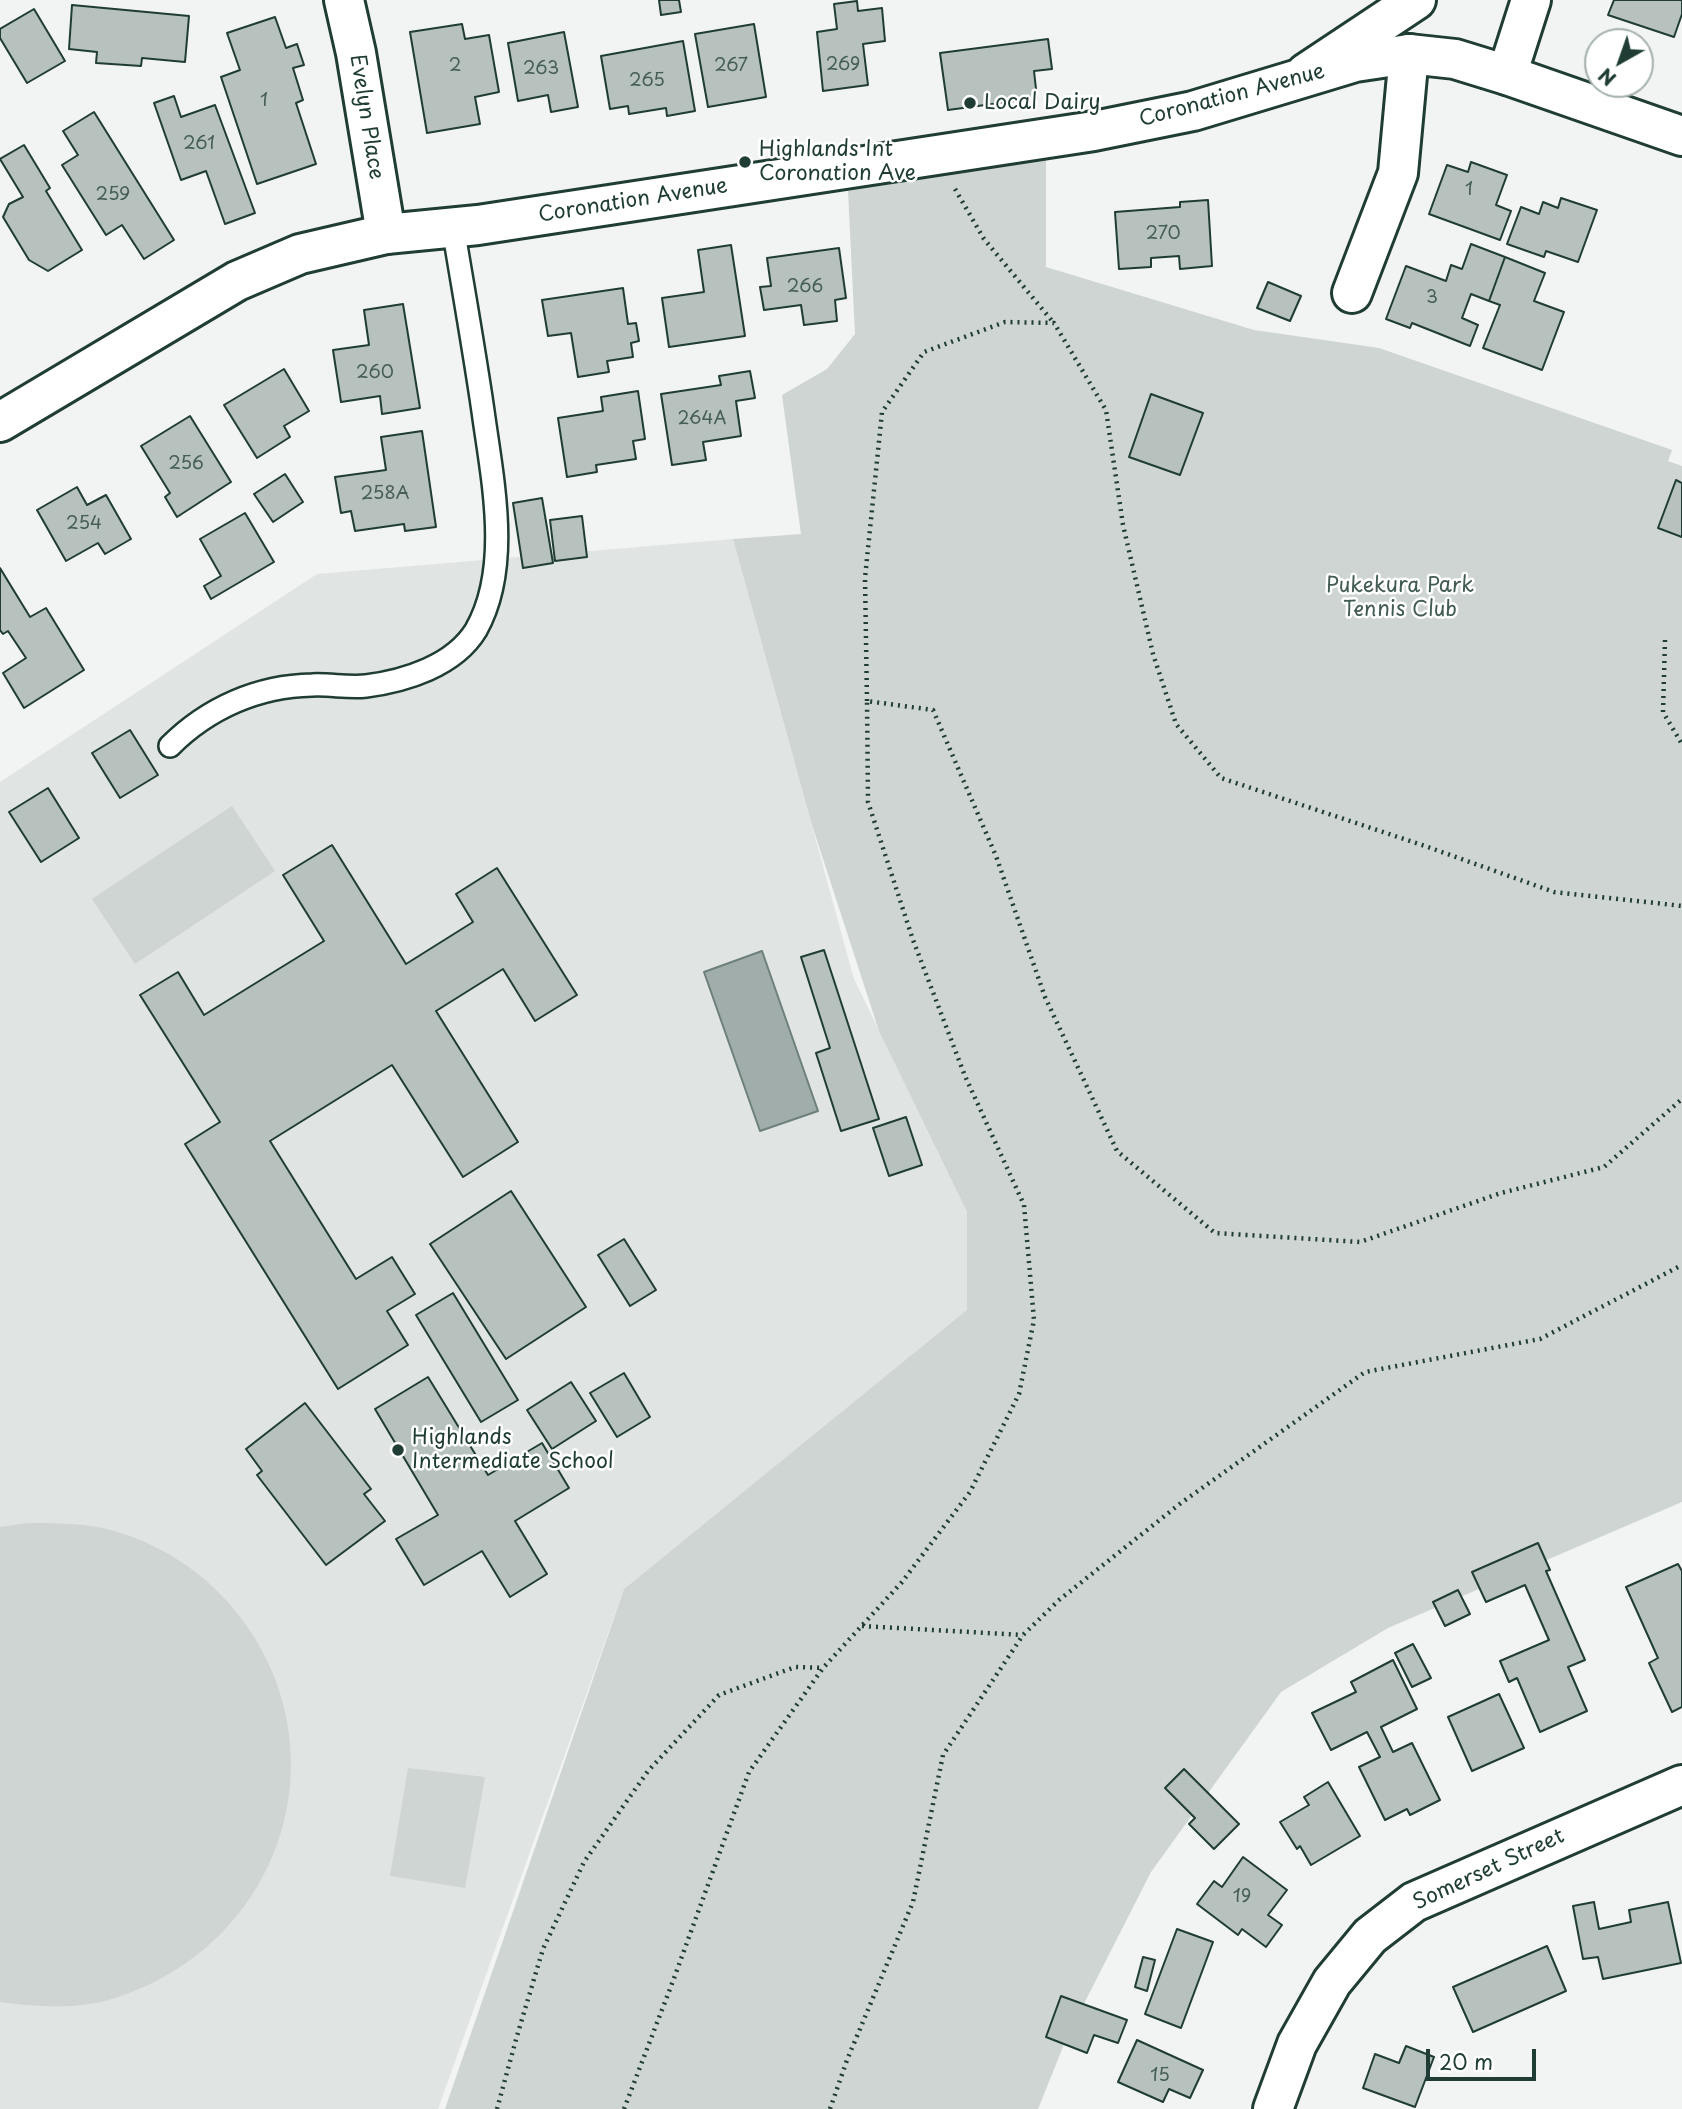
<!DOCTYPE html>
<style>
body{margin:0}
#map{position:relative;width:1682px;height:2109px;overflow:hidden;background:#f2f3f3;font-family:"Playpen Sans",sans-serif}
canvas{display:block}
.north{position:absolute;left:1584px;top:28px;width:70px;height:70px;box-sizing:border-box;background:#fff;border:2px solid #a5b1ae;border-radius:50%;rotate:220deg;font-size:19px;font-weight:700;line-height:28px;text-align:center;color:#1f3d34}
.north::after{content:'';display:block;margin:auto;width:24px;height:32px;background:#1f3d34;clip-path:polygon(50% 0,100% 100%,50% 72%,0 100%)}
.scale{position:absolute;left:1426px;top:2049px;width:110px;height:32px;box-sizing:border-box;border:4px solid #1f3d34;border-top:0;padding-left:9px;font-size:21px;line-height:24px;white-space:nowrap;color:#1f3d34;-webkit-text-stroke:5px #fff;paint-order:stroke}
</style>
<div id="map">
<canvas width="1682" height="2109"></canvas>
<div class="north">N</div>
<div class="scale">20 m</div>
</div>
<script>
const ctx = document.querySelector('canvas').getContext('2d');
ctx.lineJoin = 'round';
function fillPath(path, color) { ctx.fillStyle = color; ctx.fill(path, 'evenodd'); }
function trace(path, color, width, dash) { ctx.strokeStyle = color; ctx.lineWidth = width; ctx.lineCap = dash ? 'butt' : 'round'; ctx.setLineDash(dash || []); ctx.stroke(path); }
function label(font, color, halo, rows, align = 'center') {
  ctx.font = font + ' "Playpen Sans",sans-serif'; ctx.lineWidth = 5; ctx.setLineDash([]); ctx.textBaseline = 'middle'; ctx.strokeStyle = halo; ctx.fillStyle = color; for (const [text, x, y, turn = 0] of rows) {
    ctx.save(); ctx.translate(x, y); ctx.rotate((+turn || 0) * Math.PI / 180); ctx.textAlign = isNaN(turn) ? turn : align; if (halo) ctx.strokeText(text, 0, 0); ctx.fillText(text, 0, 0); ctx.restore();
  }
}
fillPath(new Path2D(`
 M733 539 854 979 967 1212V1311L624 1589 438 2109H0V782L317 574Z`), '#e0e4e3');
fillPath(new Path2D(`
 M1046 157V267L1254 330 1379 348 1672 450 1668 461 1682 466V1502L1388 1628 1281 1692 1151 1872 1067 2037 1038 2109H445L624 1589 967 1310V1212L879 1031 811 822 733 539 801 534 782 395 827 369 855 334 848 191Z
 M232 806 275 871 135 964 92 899Z
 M28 1523C53 1523 77 1523 102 1528 157 1540 207 1573 241 1618 345 1757 279 1946 115 1998 78 2010 38 2007 0 2002V1527Z
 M408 1768 485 1777 465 1888 390 1876Z`), '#ced5d3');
const water = new Path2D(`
 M762 951 818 1111 760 1131 704 972Z`);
fillPath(water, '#a1adaa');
trace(water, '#6d807b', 2);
const building = new Path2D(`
 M659 0H679L681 12 661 15Z
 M1614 0H1682V14L1674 37 1608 15Z
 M857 1 858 11 882 8 885 41 863 44 868 85 823 91 817 32 837 29 834 4Z
 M72 5 189 16 185 62 142 58 141 66 96 63 97 52 69 49Z
 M34 9 65 61 27 83 0 38V29Z
 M275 17 286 48 297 44 304 65 293 68 303 100 296 103 316 164 257 184 221 77 240 70 227 33Z
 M462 24 465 39 489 35 499 92 475 97 480 124 427 133 410 32Z
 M754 24 766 97 708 107 695 34Z
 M564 32 578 107 551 112 548 95 518 101 508 43Z
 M1048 39 1052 69 1034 71 1037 98 948 110 940 53Z
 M683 41 695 111 667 116 666 108 629 114 628 106 610 109 601 56Z
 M174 96 181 117 215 105 255 213 225 224 206 171 181 180 154 103Z
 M94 112 174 240 144 259 122 225 106 235 62 165 78 155 63 131Z
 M24 145 50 188 46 191 82 250 48 271 29 260 3 217 9 204 23 197 0 159Z
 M1471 162 1507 175 1496 205 1511 211 1500 240 1429 214 1447 165 1468 172Z
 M1561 198 1597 210 1578 262 1546 251 1544 257 1507 244 1521 207 1539 214 1543 202 1558 208Z
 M1208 200 1212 266 1180 269 1179 256 1151 258V267L1119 269 1115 212 1180 207V202Z
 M1471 244 1505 257 1489 301 1471 294 1462 318 1478 325 1470 346 1412 323 1410 328 1386 319 1406 266 1446 281 1451 265 1462 269Z
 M731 245 745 336 669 347 662 298 704 292 698 250Z
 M839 248 846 298 835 300 837 321 804 325 801 305 764 310 760 287 771 286 767 258Z
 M1505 257 1545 273 1534 301 1564 312 1542 370 1483 348 1500 305 1489 301Z
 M1268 282 1301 296 1290 321 1257 308Z
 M623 288 628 324 636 323 639 341 631 343 633 357 607 361 609 372 578 377 571 333 548 336 542 300Z
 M403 304 420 408 382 414 380 396 341 402 333 350 369 345 364 310Z
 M284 369 309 411 284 426 290 437 257 458 224 405Z
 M750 371 755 398 736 401 741 436 703 442 706 460 672 465 661 394 721 385 719 376Z
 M638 391 645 439 633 441 636 459 596 465 597 472 567 477 558 418 603 411 601 397Z
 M1151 394 1203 413 1180 475 1129 457Z
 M190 416 231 482 177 517 165 497 170 493 141 446Z
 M422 431 436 527 405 531 404 524 355 531 351 511 341 513 335 477 386 470 381 437Z
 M285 474 303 502 273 522 254 494Z
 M1676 480 1682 483V537L1658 528Z
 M77 487 87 505 106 495 131 539 105 554 98 543 66 561 37 510Z
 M542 498 553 563 523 568 513 503Z
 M245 513 274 562 211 599 204 586 221 576 200 539Z
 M582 516 587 557 555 561 550 520Z
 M0 568 30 617 46 608 84 670 24 708 3 673 26 658 8 631 3 634 0 630Z
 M130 730 158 775 120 798 92 753Z
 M48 788 79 838 41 862 9 812Z
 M332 845 406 964 473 922 456 894 497 868 577 995 535 1021 503 969 436 1011 518 1142 463 1177 392 1065 270 1141 356 1279 392 1257 415 1294 387 1311 408 1345 338 1389 185 1144 220 1122 140 995 178 972 204 1015 324 941 283 875Z
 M824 950 879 1119 841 1131 816 1053 830 1048 801 957Z
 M906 1117 922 1165 889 1176 873 1128Z
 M511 1191 586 1307 506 1359 430 1244Z
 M624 1239 656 1290 630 1306 598 1255Z
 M453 1293 518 1400 481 1422 416 1315Z
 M624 1373 650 1417 617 1437 590 1393Z
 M428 1377 488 1475 542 1443 569 1488 515 1521 547 1574 510 1597 482 1551 424 1585 396 1539 438 1515 375 1409Z
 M571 1382 596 1421 552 1449 527 1410Z
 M305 1403 371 1489 364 1494 385 1521 326 1565 257 1475 262 1471 246 1449Z
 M1538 1543 1550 1570 1546 1571 1585 1660 1568 1667 1587 1711 1540 1732 1517 1678 1509 1682 1500 1661 1549 1640 1525 1585 1486 1602 1472 1572Z
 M1678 1564 1682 1571V1707L1672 1712 1649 1663 1658 1658 1626 1587Z
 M1458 1590 1470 1614 1445 1626 1433 1602Z
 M1413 1644 1431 1678 1412 1687 1395 1653Z
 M1393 1660 1417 1709 1381 1727 1393 1752 1412 1743 1440 1800 1410 1815 1407 1809 1385 1820 1359 1767 1380 1757 1367 1732 1331 1750 1312 1713 1356 1692 1351 1682Z
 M1499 1694 1524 1748 1472 1771 1448 1717Z
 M1184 1769 1239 1824 1214 1849 1189 1824 1195 1818 1165 1788Z
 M1328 1782 1360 1836 1311 1865 1300 1846 1297 1849 1280 1822 1309 1805 1304 1797Z
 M1243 1857 1287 1890 1268 1915 1282 1925 1266 1947 1242 1929 1238 1935 1197 1904 1214 1881 1222 1887Z
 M1594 1902 1599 1929 1631 1922 1629 1910 1668 1902 1681 1963 1603 1979 1598 1957 1583 1959 1573 1906Z
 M1177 1929 1213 1942 1181 2028 1145 2014Z
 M1547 1946 1566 1991 1473 2032 1453 1987Z
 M1143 1957 1155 1960 1147 1991 1135 1987Z
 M1061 1996 1127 2020 1118 2043 1094 2035 1087 2053 1046 2037Z
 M1137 2040 1203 2070 1190 2098 1169 2089 1163 2102 1118 2082Z
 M1406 2046 1434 2057 1415 2107 1363 2088 1375 2054 1399 2063Z`);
fillPath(building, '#b7c1bd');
trace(building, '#1f3d34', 2);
const service = new Path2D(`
 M170 746C208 708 258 686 312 685 330 684 348 688 366 686 405 681 454 666 476 630 512 567 492 478 483 411 474 349 463 288 453 227`);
const minor = new Path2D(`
 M344 0 356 53 386 234
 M1352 293 1398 173 1409 54
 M1273 2109 1297 2044 1332 1982 1370 1936 1414 1902 1682 1785`);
const tertiary = new Path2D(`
 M1306 73 1416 0
 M1507 75 1531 0`);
const secondary = new Path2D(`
 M0 422 237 281 300 254 386 234 478 225 1094 131 1193 111 1355 62 1409 54 1455 59 1507 75 1682 136`);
trace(service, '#1f3d34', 26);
trace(minor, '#1f3d34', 44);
trace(tertiary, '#1f3d34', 44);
trace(secondary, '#1f3d34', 44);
trace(new Path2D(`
 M955 189 984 239 1053 322
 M1665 640 1663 712 1682 744
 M867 701 865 578 882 412 924 352 1005 322 1054 323 1106 410 1123 525 1153 654 1176 724 1221 778 1425 846 1554 892 1682 906
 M862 1626 1023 1635
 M497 2109 517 2036 543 1949 584 1862 648 1771 719 1695 795 1667 823 1668
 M624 2109 673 1981 749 1772 823 1668 902 1582 970 1492 1019 1394 1034 1320 1024 1205 965 1076 913 940 868 802 867 701 933 710 996 856 1045 997 1117 1151 1215 1233 1360 1242 1501 1193 1604 1167 1682 1099
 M830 2109 847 2060 913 1902 943 1755 1023 1635 1059 1600 1181 1503 1365 1372 1540 1339 1682 1265`), '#1f3d34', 4.5, [2, 5]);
trace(service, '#fff', 21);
trace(minor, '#fff', 38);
trace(tertiary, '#fff', 38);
trace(secondary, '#fff', 38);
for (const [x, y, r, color] of [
 [970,103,7,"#1f3d34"],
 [745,162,7,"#1f3d34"],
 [398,1450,7,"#1f3d34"]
]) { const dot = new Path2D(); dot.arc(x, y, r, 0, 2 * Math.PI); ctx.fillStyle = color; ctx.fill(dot); trace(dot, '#fff', 2.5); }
label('18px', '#455e56', null, [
 ["269",843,65],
 ["2",455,66],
 ["267",731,66],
 ["263",541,69],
 ["265",647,81],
 ["1",264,101],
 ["261",199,144],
 ["1",1469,190],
 ["259",113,195],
 ["270",1163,234],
 ["266",805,287],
 ["3",1432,298],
 ["260",375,373],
 ["264A",702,419],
 ["256",186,464],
 ["258A",385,494],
 ["254",84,524],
 ["19",1242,1897],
 ["15",1160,2076]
]);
label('21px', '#1f3d34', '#fff', [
 ["Coronation Avenue",1232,96,-15],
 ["Evelyn Place",366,117,81],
 ["Coronation Avenue",633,201,-9],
 ["Somerset Street",1489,1870,-25]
]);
label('21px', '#1f3d34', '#fff', [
 ["Local Dairy",984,103],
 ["Highlands Int",759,150],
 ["Coronation Ave",759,174],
 ["Highlands",412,1438],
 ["Intermediate School",412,1462]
], 'left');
label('21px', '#425b54', '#fff', [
 ["Pukekura Park",1400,586],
 ["Tennis Club",1400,610]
]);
</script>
